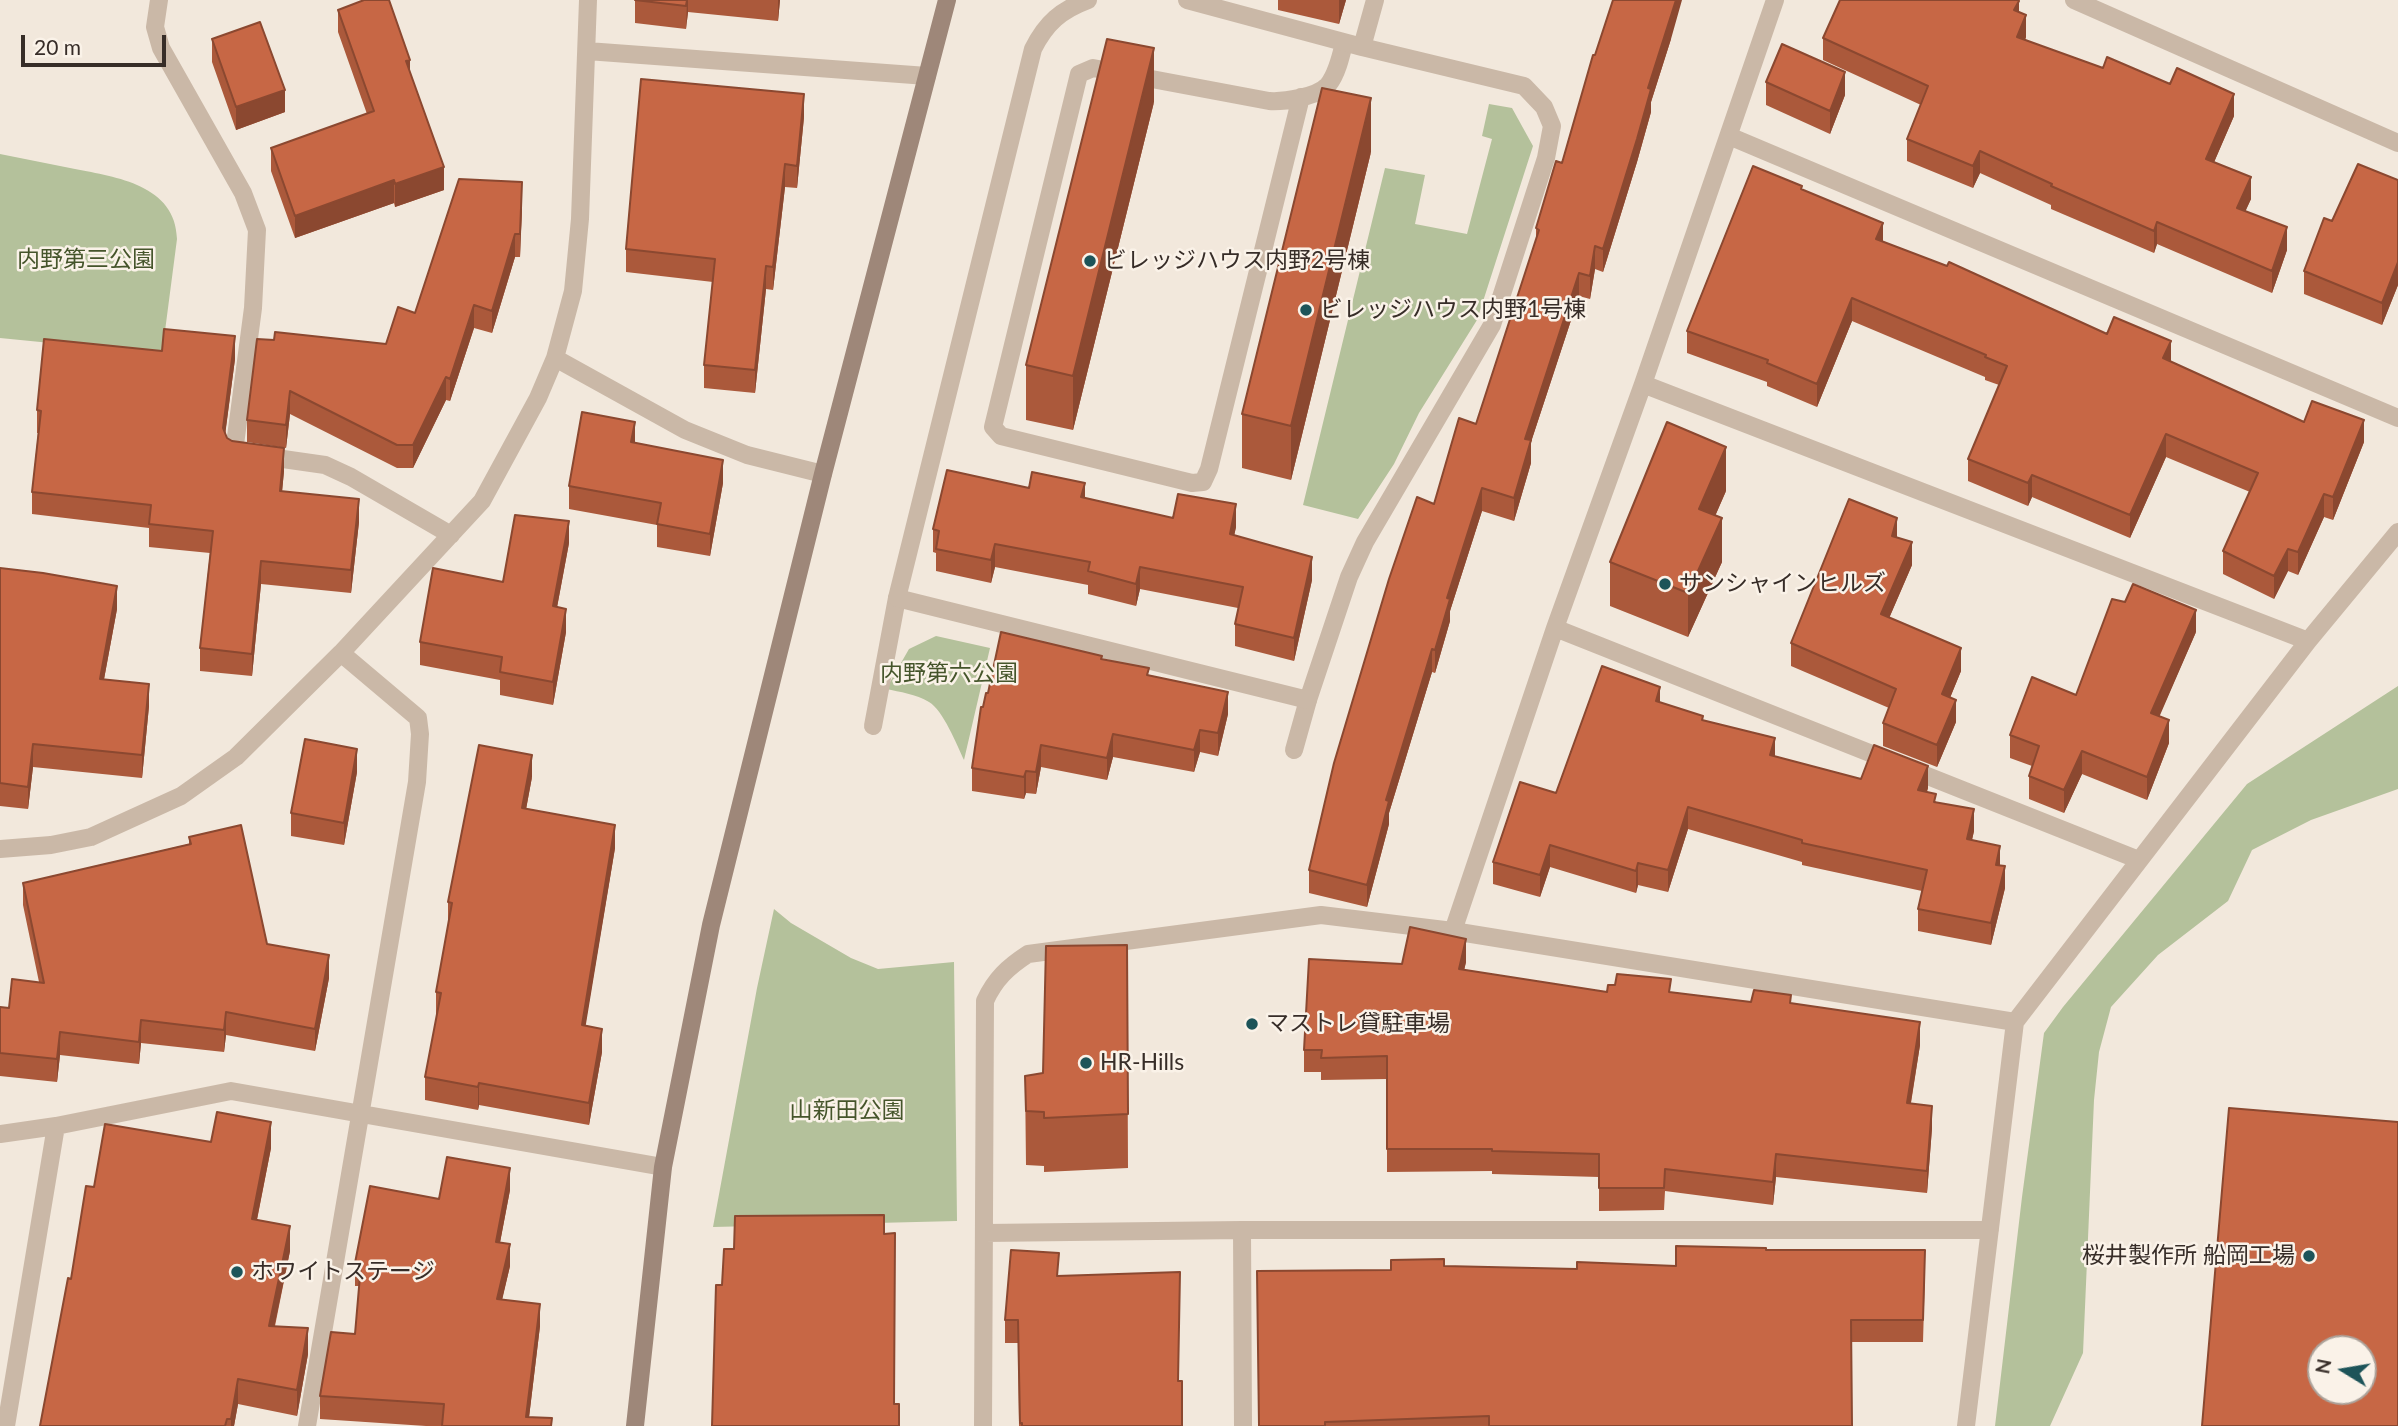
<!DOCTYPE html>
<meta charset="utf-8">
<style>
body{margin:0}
#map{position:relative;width:2398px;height:1426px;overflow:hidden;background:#f2e8dc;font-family:Lato,sans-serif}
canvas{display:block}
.north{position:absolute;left:2307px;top:1335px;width:70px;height:70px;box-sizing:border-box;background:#faf2e8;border:2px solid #aca39b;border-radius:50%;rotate:281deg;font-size:19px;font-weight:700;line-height:28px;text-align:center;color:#372d28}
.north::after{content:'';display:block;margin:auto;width:24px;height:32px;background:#1d5459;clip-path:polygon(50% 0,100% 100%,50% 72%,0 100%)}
.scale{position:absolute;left:21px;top:35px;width:145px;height:32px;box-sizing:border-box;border:4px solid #372d28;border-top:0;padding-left:9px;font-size:21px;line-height:24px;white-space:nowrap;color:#372d28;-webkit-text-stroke:5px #faf2e8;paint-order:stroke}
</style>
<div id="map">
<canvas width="2398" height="1426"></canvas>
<div class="north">N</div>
<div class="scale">20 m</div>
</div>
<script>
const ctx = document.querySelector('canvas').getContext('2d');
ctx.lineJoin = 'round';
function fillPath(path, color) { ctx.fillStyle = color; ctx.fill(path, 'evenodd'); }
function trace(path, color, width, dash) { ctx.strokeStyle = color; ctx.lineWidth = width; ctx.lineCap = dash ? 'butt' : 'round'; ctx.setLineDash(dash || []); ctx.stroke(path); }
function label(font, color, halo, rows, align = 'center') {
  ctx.font = font + ' Lato,"Noto Sans JP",sans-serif'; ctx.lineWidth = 5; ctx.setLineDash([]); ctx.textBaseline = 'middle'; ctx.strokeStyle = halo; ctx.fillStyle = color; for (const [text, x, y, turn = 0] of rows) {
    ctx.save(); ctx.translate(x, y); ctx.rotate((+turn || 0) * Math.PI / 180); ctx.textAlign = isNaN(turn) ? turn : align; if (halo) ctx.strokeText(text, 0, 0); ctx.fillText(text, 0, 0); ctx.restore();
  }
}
fillPath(new Path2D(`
 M1489 104 1512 108 1533 146 1477 320 1419 413 1394 464 1358 519 1303 505 1385 168 1425 175 1415 224 1467 234 1492 139 1482 136Z
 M0 154C25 159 50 164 75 169 116 177 176 185 177 239L162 354 0 338Z
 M936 636 990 648 964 760C957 745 943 710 929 702 916 694 900 692 886 689L909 649Z
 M2398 686V789L2311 820 2252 850 2228 901 2158 955 2111 1007 2099 1052 2094 1100 2083 1353 2050 1426H1995L2022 1197 2044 1033 2063 1007 2247 784Z
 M774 909 791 923 851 958 878 969 954 962 957 1221 713 1227 757 988Z`), '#b4c19b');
trace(new Path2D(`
 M1301 97 1209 469 1203 482 1192 483 1001 436 993 427 1079 74 1093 68 1269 101C1284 102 1317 97 1328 85 1337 74 1341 56 1344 43
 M873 726 897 598
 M1294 750 1308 700`), '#cab8a7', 18);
trace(new Path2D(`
 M159 0 155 27 161 48 243 193 257 230 253 308 234 452 325 465 351 477 451 535
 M1088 0C1061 10 1046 23 1033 49L897 598 1308 700 1349 577 1365 542 1492 325 1546 158 1552 126 1544 107 1524 86 1362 47 1187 0
 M2074 0 2398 143
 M1362 47 1375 0
 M587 51 927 76
 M1729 136 2398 418
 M555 358 685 430 747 455 823 474
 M1643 384 2308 641
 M1555 628 2139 860
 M0 849 51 845 91 837 181 796 236 757 341 653 482 501 538 398 555 358 573 291 580 219 588 0
 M1453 931 1555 628 1643 384 1775 0
 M0 1134 56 1126 231 1091 663 1167
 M1242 1230 1243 1426
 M985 1233 1242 1230H1990
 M6 1426 56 1126
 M307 1426 417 782 420 734 418 718 341 653
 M983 1426 985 1001C995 979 1008 967 1028 954L1321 915 1453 931 2015 1022
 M1966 1426 2015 1022 2308 641 2398 532`), '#cab8a7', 18);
trace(new Path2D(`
 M635 1426 663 1167 711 925 823 474 947 0`), '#9e8779', 18);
fillPath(new Path2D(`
 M635 0H780L778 21 688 12 686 29 635 23Z
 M1278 0H1346L1339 24 1278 10Z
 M338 10 410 75 444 190 395 207 394 203 295 238 271 171V148L367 114 338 32Z
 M2019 12 2026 37 2025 40 2234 116 2214 162 2251 199 2245 211 2287 250 2272 293 2157 244 2154 253 2051 209V205L1980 173 1973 188 1907 161V139L1921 105 1823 60V38Z
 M212 39 285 112 236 130 212 62Z
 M1671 39 1651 102V112L1637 162 1603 272 1595 269 1590 299 1579 296 1531 442V463L1514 521 1482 511 1450 611V621L1435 673 1432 672 1389 813V824L1367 907 1309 893V870L1434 504 1476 424 1536 242V228L1562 163 1595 55Z
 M1766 82 1845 95 1830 134 1766 105Z
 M1154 102 1073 430 1026 420V365Z
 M804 117 797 188 785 187 773 290 766 289 755 393 704 388V365L713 282 626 272V249Z
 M1371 152 1291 480 1242 468V414Z
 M2398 180V285L2382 325 2304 294V271L2332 221Z
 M1802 190 1883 242 2107 334 2304 422 2364 442 2333 520 2324 517 2298 575 2288 571 2274 599 2223 574V551L2250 492 2166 457 2130 538 2032 497 2028 506 1968 481V459L1999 385 1985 380V377L1852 321 1817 407 1767 386V382L1687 353V331Z
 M522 205 520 257H515L492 333 474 328 450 401 446 400 413 468H397L290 414 286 448 247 442V420L274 340 386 344 415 313Z
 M235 359 225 434 227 438 284 471 282 491 359 522 351 593 261 584 252 676 200 671V648L210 553 149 547V528L32 514V492L38 433H37V410Z
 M635 443 723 483 710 556 657 547V525L569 509V486Z
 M1029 488 1085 498 1173 518 1236 527 1234 535 1312 580 1294 661 1235 646V624L1238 608 1140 589 1136 606 1088 594V585L995 567 991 583 936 571V553L933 552V529Z
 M1726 491 1715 516 1722 562 1688 637 1610 606V562Z
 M1897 538 1912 565 1889 618 1961 671 1950 698 1956 722 1937 767 1883 746V723L1889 708 1791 666V643Z
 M569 543 557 607 566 632 553 705 500 695V680L420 665V642L503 582Z
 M0 568 117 609 104 679 149 706 142 778 33 767 28 809 0 806Z
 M2196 632 2159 716 2169 743 2147 800 2082 774 2064 813 2029 799V776L2032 766 2010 758V735Z
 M1102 659 1149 675 1228 714 1218 756 1200 752 1194 772 1113 757 1107 780 1041 767 1036 794 1026 793 1024 799 972 791V768L983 707 988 693Z
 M1660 702 1703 721 1775 756 1861 779 1928 788 1927 792 1936 802 1974 831 1972 840 2000 866 2005 888 1991 945 1918 931V909L1922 891 1802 865V862L1688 829 1668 892 1638 885 1636 893 1550 867 1540 897 1493 884V862L1556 793Z
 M357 772 344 845 291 836V813Z
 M532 777 526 809 615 848 585 1026 602 1052 589 1125 479 1105 478 1110 425 1100V1077L437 1015H436V992L448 925V902Z
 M189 837 267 944 329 978 315 1051 226 1035 224 1052 141 1043 139 1064 60 1055 57 1082 0 1076V1007L9 1008 39 982 23 905V883L189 844Z
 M1127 945 1128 1168 1044 1172V1166L1026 1165 1025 1076 1043 1073Z
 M1466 962 1464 970 1607 992H1671L1751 1002 1791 1003 1920 1045 1911 1103 1932 1128 1927 1193 1776 1177 1773 1205 1665 1191 1664 1210 1599 1211V1177L1492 1174V1171L1387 1172V1079L1321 1080V1072H1304V1050L1402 964Z
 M211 1142 271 1148 257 1220 290 1251 275 1326 308 1354 297 1416 238 1404 234 1426H40L71 1279 94 1187Z
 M510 1190 500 1242 510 1266 502 1299 540 1326 529 1417 552 1426H426L320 1419V1396L355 1334 359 1286H355V1263L439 1199Z
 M1766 1250 1925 1272 1923 1342H1851L1852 1426H1259L1391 1270 1444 1266 1577 1269 1676 1266Z
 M1059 1276 1179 1381 1182 1426H1019L1018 1343H1005V1320Z`), '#ab593b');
fillPath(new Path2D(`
 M687 0H688V12L686 29Z
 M778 0H780L778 21Z
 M1339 0H1346L1339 24Z
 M1676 0H1682L1671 39 1651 102V112L1637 162 1603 272V249L1648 88Z
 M2019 1V23L2014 10Z
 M2026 15V37L2017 59V37Z
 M1154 48V102L1073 430V376Z
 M410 60V82L406 61Z
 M1845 72V95L1830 134V111Z
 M285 90V112L236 130V107Z
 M804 94V117L797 188V166Z
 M2234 94V116L2206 181V159Z
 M1371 98V152L1291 480V426Z
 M1980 151V173L1973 188V166Z
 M785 164V187L773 290V267Z
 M444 167V190L395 207V184Z
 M2251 177V199L2237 230V208Z
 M394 180V203L295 238V216Z
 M522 182V205L520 257V234Z
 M2157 222V244L2154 253V231Z
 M1883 223V246L1876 239Z
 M2287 227V250L2272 293V271Z
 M515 234V257L492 333V311Z
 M1595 246V269L1590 299V276Z
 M2398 262V285L2382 325V303Z
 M766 266V289L755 393V370Z
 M1579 273V296L1531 442V463L1514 521V498L1525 439Z
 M1852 298V321L1817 407V384Z
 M474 305V328L450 401V379Z
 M235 336V359L223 451V428Z
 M2171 341V364L2163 358Z
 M446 377V400L413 468V445Z
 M290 391V414L286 448V425Z
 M2364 420V442L2333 520V497Z
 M635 422V445L631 442Z
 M2166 434V457L2130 538V515Z
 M1726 447V491L1699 553V509Z
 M284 448V471L280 514V491Z
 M723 460V483L710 556V534Z
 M2032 475V497L2028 506V483Z
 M1085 483V506L1081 497Z
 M1482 488V511L1450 611V621L1435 673V650L1447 598Z
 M2324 494V517L2298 575V552Z
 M359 499V522L351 593V570Z
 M1236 504V527L1230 556V534Z
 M1722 518V562L1688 637V593Z
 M1897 518V541L1892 536Z
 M569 521V543L553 629V606Z
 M1912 542V565L1881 637V614Z
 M995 544V567L991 583V560Z
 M2288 549V571L2274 599V576Z
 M1312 557V580L1294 661V638Z
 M261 561V584L252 676V654Z
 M1140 567V589L1136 606V584Z
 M117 586V609L100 701V679Z
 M566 609V632L553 705V682Z
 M2196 610V632L2151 736V713Z
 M1961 648V671L1942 717V694Z
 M1432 649V672L1389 813V824L1367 907V885L1386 800Z
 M149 684V706L142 778V755Z
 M1660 687V709L1656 701Z
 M1228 692V714L1218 756V733Z
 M1956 700V722L1937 767V745Z
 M2169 720V743L2147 800V777Z
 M1200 730V752L1194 772V750Z
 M1113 734V757L1107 780V758Z
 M1775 738V760L1770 755Z
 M33 744V767L28 809V787Z
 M1041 745V767L1036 794V772Z
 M357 749V772L344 845V823Z
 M2082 751V774L2064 813V790Z
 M532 755V777L522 831V808Z
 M1928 766V788L1918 812V790Z
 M1026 771V793L1024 799V777Z
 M1688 807V829L1668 892V870Z
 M1974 809V831L1967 861V839Z
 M615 825V848L582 1048V1025Z
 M1550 845V867L1540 897V875Z
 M2000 846V868L1996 865Z
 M1638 863V885L1636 893V871Z
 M2005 866V888L1991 945V923Z
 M1466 939V962L1459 992V969Z
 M329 955V978L315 1051V1029Z
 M226 1012V1035L224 1052V1030Z
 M141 1020V1043L139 1064V1042Z
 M1920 1022V1045L1907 1126V1103Z
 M602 1029V1052L589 1125V1103Z
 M60 1032V1055L57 1082V1059Z
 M479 1083V1105L478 1110V1087Z
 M1932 1106V1128L1927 1193V1171Z
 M271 1122V1148L252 1244V1219Z
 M1776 1154V1177L1773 1205V1182Z
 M510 1168V1190L496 1264V1242Z
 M290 1226V1251L269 1352V1326Z
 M510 1244V1266L497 1322V1299Z
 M540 1304V1326L528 1426 526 1417Z
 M308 1328V1354L297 1416V1390Z
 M238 1379V1404L234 1426H231V1419Z`), '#8b4830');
const building = new Path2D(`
 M364 0H389L410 60 406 61 444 167 395 184 394 180 295 216 271 148 374 111 338 10Z
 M635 0H687L686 6Z
 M1613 0H1676L1648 88 1651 89 1637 139 1603 249 1595 246 1590 276 1579 273 1525 439 1531 440 1514 498 1482 488 1447 598 1450 599 1435 650 1432 649 1386 800 1389 801 1367 885 1309 870 1334 763 1389 579 1417 497 1434 504 1459 418 1476 424 1539 230 1536 228 1556 161 1562 163 1593 55H1595Z
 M1840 0H2017L2019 1 2014 10 2026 15 2017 37 2103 68 2107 57 2170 84 2177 68 2234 94 2206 159 2251 177 2237 208 2287 227 2272 271 2157 222 2154 231 2051 186 2052 184 1980 151 1973 166 1907 139 1928 86 1823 38Z
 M260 22 285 90 236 107 212 39Z
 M1107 39 1154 48 1073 376 1026 365Z
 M1782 44 1845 72 1830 111 1766 82Z
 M641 79 804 94 797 166 785 164 773 267 766 266 755 370 704 365 715 259 626 249Z
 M1322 88 1371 98 1291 426 1242 414Z
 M2358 164 2398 180V262L2382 303 2304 271 2324 218 2332 221Z
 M1753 166 1802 186 1801 189 1883 223 1876 239 1947 266 1949 262 2107 334 2114 317 2171 341 2163 358 2304 422 2312 401 2364 420 2333 497 2324 494 2298 552 2288 549 2274 576 2223 551 2258 473 2166 434 2130 515 2032 475 2028 483 1968 459 2007 366 1985 357 1986 355 1852 298 1817 384 1767 363 1768 360 1687 331Z
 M459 179 522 182 520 234H515L492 311 474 305 450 379 446 377 413 445H397L290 391 286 425 247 420 257 339 274 340 275 332 386 344 398 307 415 313Z
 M164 329 235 336 223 428 227 438 232 441 284 448 280 491 359 499 351 570 261 561 252 654 200 648 213 531 149 524 151 505 32 492 41 411 37 410 44 339 162 351Z
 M582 412 635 422 631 442 723 460 710 534 657 524 661 503 569 486Z
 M1667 422 1726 447 1699 509 1722 518 1688 593 1610 562Z
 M947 470 1029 488 1032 472 1085 483 1081 497 1173 518 1178 494 1236 504 1230 534 1312 557 1294 638 1235 624 1243 587 1140 567 1136 584 1088 571 1090 562 995 544 991 560 936 549 939 531 933 529Z
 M1849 499 1897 518 1892 536 1912 542 1881 614 1961 648 1942 694 1956 700 1937 745 1883 723 1896 689 1791 643Z
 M515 515 569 521 553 606 566 609 553 682 500 672 502 657 420 642 433 568 503 582Z
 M0 568 43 573 117 586 100 679 149 684 142 755 33 744 28 787 0 783Z
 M2133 584 2196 610 2151 713 2169 720 2147 777 2082 751 2064 790 2029 776 2039 746 2010 735 2032 677 2076 695 2112 599 2125 602Z
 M1001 632 1102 656 1101 659 1149 668 1147 675 1228 692 1218 733 1200 730 1194 750 1113 734 1107 758 1041 745 1036 772 1026 771 1024 777 972 768 981 707H983L986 693H988Z
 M1602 666 1660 687 1656 701 1703 716 1702 720 1775 738 1770 755 1861 779 1874 745 1928 766 1918 790 1936 794 1934 802 1974 809 1967 839 2000 846 1996 865 2005 866 1991 923 1918 909 1927 870 1802 843V840L1688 807 1668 870 1638 863 1636 871 1550 845 1540 875 1493 862 1520 782 1556 793Z
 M305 739 357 749 344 823 291 813Z
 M479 745 532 755 522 808 615 825 582 1025 602 1029 589 1103 479 1083 478 1087 425 1077 441 993 436 992 452 903 448 902Z
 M241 825 267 944 329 955 315 1029 226 1012 224 1030 141 1020 139 1042 60 1032 57 1059 0 1053V1007L9 1008 12 979 44 983 23 883 191 844 189 837Z
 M1410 927 1466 939 1459 969 1607 992 1608 985H1615L1617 974 1671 979 1669 992 1751 1002 1754 990 1791 995 1790 1003 1920 1022 1907 1103 1932 1106 1927 1171 1776 1154 1773 1182 1665 1169 1664 1188H1599V1154L1492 1151V1149H1387V1056L1321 1058 1322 1050H1304L1309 959 1402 964Z
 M1127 945 1128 1114 1044 1118V1112L1026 1111 1025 1076 1043 1073 1046 946Z
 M2229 1108 2398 1122V1426H2202ZM2321 1349H2363V1391H2321Z
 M217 1112 271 1122 252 1219 290 1226 269 1326 308 1328 297 1390 238 1379 231 1419H227L225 1426H40L68 1278 71 1279 86 1186 94 1187 105 1124 211 1142Z
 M447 1157 510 1168 496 1242 510 1244 497 1299 540 1304 526 1417 552 1418 551 1426H442L444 1404 320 1396 331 1332 355 1334 361 1264 355 1263 370 1186 439 1199Z
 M884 1215V1234L895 1233 894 1404H899V1426H712L716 1285H722L724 1249H734L735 1216Z
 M1676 1246 1766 1248V1250H1925L1923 1320H1851L1852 1426H1489V1416L1325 1422V1426H1259L1257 1271 1391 1270V1260L1444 1259V1266L1577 1269V1262L1676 1266Z
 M1011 1250 1059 1253 1057 1276 1180 1272 1178 1381H1182V1426H1022V1423H1020L1018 1320H1005Z`);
fillPath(building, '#c76745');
trace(building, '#8b4830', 2);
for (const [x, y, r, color] of [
 [1090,261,7,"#1d5459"],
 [1306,310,7,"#1d5459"],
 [1665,584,7,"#1d5459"],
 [1252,1024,7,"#1d5459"],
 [1086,1063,7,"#1d5459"],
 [2309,1256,7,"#1d5459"],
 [237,1272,7,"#1d5459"]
]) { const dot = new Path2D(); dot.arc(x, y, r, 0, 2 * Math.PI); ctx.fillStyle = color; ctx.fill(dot); trace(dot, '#faf2e8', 2.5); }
label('23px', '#45552b', '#faf2e8', [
 ["内野第三公園",86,260],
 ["内野第六公園",949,674],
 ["山新田公園",847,1111]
]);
label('23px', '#372d28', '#faf2e8', [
 ["ビレッジハウス内野2号棟",1104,261],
 ["ビレッジハウス内野1号棟",1320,310],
 ["サンシャインヒルズ",1679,584],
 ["マストレ貸駐車場",1266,1024],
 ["HR-Hills",1100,1063],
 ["桜井製作所 船岡工場",2295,1256,"right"],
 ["ホワイトステージ",251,1272]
], 'left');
</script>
